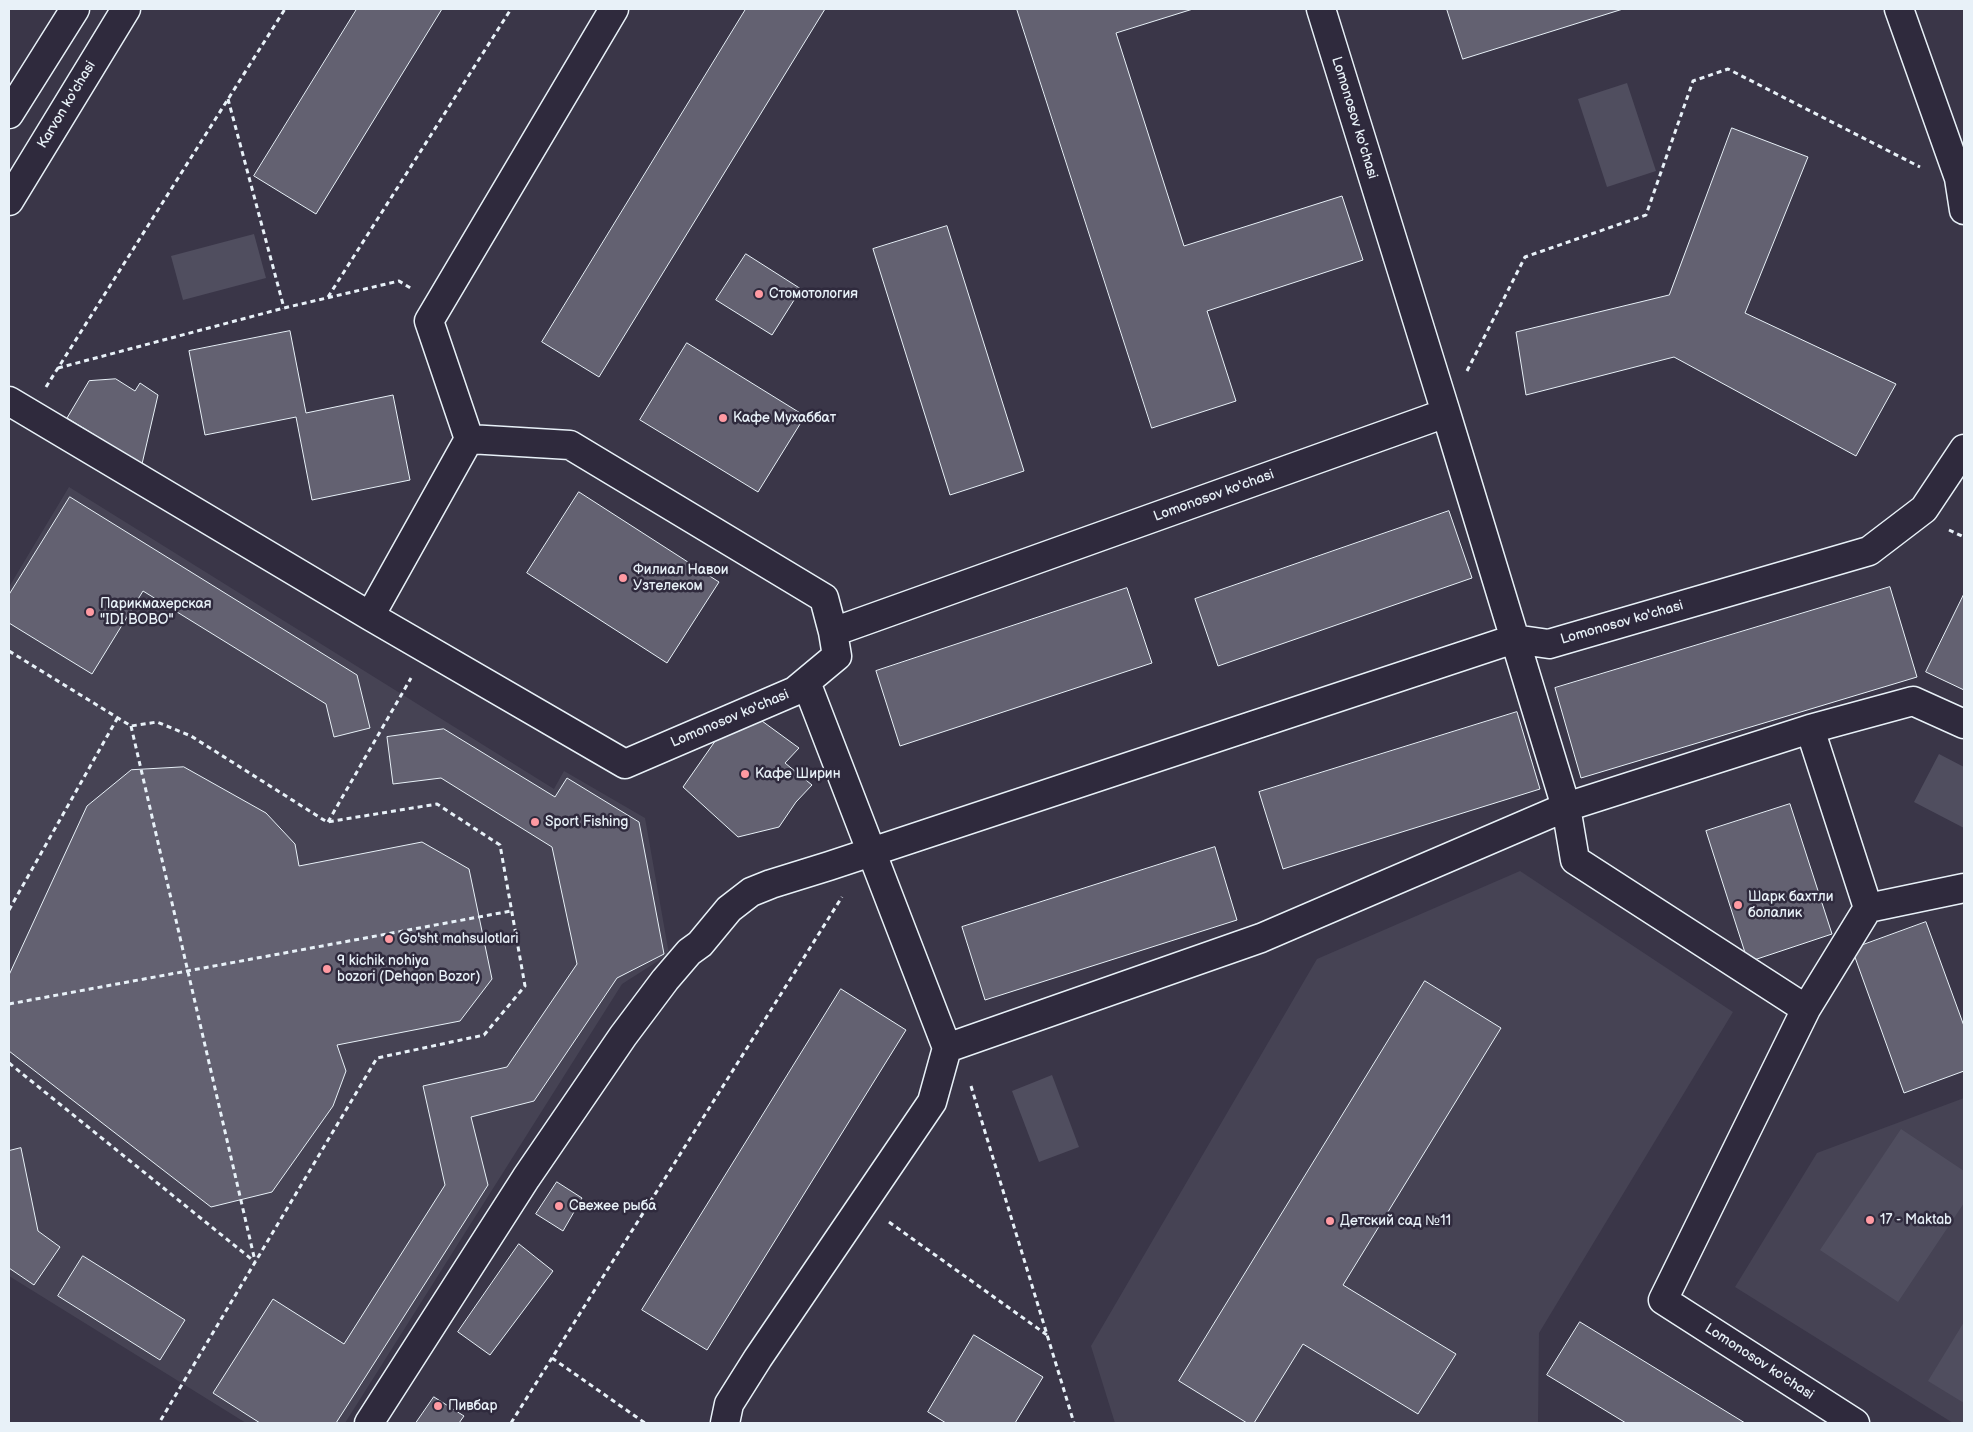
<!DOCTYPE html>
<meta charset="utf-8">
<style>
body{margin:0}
#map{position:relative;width:1973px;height:1432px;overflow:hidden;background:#3a3648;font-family:"Balsamiq Sans",sans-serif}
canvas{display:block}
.frame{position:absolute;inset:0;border:10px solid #e8f1f8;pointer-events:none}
</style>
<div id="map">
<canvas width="1973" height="1432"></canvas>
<div class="frame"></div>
</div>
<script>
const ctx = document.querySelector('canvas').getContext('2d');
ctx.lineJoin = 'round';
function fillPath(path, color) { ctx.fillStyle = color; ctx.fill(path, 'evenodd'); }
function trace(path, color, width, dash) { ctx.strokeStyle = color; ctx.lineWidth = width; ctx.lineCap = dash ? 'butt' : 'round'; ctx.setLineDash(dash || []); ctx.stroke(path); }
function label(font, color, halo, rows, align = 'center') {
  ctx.font = font + ' "Balsamiq Sans",sans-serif'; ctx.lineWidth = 5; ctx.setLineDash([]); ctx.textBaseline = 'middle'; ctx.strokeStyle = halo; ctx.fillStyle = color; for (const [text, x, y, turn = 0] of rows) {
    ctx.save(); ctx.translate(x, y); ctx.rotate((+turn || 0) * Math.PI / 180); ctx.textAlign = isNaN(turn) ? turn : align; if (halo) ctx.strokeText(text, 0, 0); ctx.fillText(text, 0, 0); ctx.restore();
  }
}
fillPath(new Path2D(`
 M69 487 554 789 564 771 645 818 669 954 622 984 345 1423H246L9 1276V587Z
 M1520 871 1733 1012 1539 1333 1538 1423H1115L1091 1346 1317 959Z
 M1964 1098V1423H1953L1735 1287 1817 1153Z`), '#464354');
fillPath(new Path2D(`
 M1627 83 1656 171 1607 187 1578 99Z
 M254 234 266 278 183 300 171 256Z
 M1939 754 1964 767V828L1914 802Z
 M1052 1075 1079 1147 1039 1162 1012 1091Z
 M1901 1129 1964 1171V1203L1898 1302 1820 1250Z
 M1964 1322V1403L1928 1381Z`), '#504e5f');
const building = new Path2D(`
 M357 9H442L316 214 254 176Z
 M746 9H825L599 377 542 342Z
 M1017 9H1193L1116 33 1184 246 1342 196 1363 260 1207 311 1236 401 1152 428Z
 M1447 9H1623L1463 59Z
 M1732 128 1808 157 1745 313 1896 384 1856 456 1674 357 1526 395 1516 332 1669 295Z
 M947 226 1024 471 950 495 873 249Z
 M746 254 801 289 772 335 716 300Z
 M290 331 306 413 393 395 410 480 312 500 296 417 205 435 189 351Z
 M687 343 805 416 758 492 640 420Z
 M116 379 135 391 140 383 158 395 142 464 67 418 89 381Z
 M579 492 719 582 667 663 527 573Z
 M70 497 357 675 370 728 334 737 326 704 143 591 92 674 9 623V595Z
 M1449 511 1472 578 1218 666 1195 599Z
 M1890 587 1917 677 1581 778 1555 688Z
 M1127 588 1152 663 900 746 876 671Z
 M1964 594V690L1926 672Z
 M1517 712 1540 789 1283 869 1259 792Z
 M762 721 799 748 785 763 812 785 796 802 779 827 738 837 683 787 718 737Z
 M444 729 555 797 567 778 639 822 664 954 617 978 534 1101 471 1117 488 1185 336 1423H260L213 1393 273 1299 344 1344 445 1185 423 1086 507 1067 577 964 552 847 441 778 393 784 387 737Z
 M184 767 266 813 295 844 299 866 422 842 469 869 492 979 460 1021 337 1045 346 1071 333 1106 272 1192 211 1207 9 1051V975L87 806 131 770Z
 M1790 804 1832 934 1748 962 1706 831Z
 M1215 847 1237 920 985 1000 962 927Z
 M1926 922 1964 1026V1071L1904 1093 1852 949Z
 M1425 981 1501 1028 1343 1285 1456 1354 1418 1414 1303 1344 1254 1423H1247L1179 1381Z
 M841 989 906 1030 707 1350 642 1310Z
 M21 1148 38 1231 60 1247 34 1285 9 1268V1151Z
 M557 1182 582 1198 563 1231 536 1214Z
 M519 1244 553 1271 490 1355 458 1332Z
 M83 1256 185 1320 160 1360 58 1296Z
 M1580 1322 1745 1423H1626L1547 1375Z
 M974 1335 1043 1377 1015 1423H946L928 1412Z
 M434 1397 464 1416 459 1423H416Z`);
fillPath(building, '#636171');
trace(building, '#e8f1f8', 1);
const minor = new Path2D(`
 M1899 9 1959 178
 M1964 172 1959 178 1964 210
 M9 401 370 616 625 764 795 691 837 656 833 632 1446 413 1321 9
 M1446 413 1566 807 1575 860 1806 1009 1663 1300 1855 1423
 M469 439 570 445 824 598 833 632
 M370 616 469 439 429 321 614 9
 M1964 724 1913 701 1810 729 1868 908 1964 888
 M1806 1009 1868 908
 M947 1048 1261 938 1566 807 1810 729
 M369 1423 526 1178 623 1036 665 980 689 952 700 944 729 909 751 892 771 884 829 866 1514 639 1549 644 1869 551 1924 509 1964 449
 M725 1423 729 1404 758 1358 932 1102 947 1048 806 682`);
const major = new Path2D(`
 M9 114 75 9
 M9 201 126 9`);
trace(minor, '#e8f1f8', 31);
trace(major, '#e8f1f8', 31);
trace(new Path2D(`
 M228 99 284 308
 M328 297 511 9
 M58 368 284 308 399 281 412 289
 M1467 371 1525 257 1646 215 1693 81 1728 69 1920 167
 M46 387 285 9
 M1949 530 1964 537
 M9 651 131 726 157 722 191 736 327 822 437 804 500 845 525 986 484 1035 377 1058 159 1423
 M131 726 255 1261
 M328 822 411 678
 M9 910 118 717
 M9 1004 511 911
 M9 1063 255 1262
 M971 1086 1074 1423
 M889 1222 1047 1335
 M552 1358 645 1423
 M511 1423 842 897`), '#e8f1f8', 3, [5, 4]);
trace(minor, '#2f2a3d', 28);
trace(major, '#2f2a3d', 28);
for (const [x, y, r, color] of [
 [759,294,5,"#ff9aa2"],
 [723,418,5,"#ff9aa2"],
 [623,578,5,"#ff9aa2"],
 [90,612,5,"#ff9aa2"],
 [745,774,5,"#ff9aa2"],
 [535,822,5,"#ff9aa2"],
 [1738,905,5,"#ff9aa2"],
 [389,939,5,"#ff9aa2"],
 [327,969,5,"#ff9aa2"],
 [559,1206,5,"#ff9aa2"],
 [1870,1220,5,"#ff9aa2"],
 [1330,1221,5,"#ff9aa2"],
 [438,1406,5,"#ff9aa2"]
]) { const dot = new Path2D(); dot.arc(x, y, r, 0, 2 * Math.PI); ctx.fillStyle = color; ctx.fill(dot); trace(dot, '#2f2a3d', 2); }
label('14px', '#e8f1f8', '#2f2a3d', [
 ["Karvon ko'chasi",67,105,-59],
 ["Lomonosov ko'chasi",1354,118,73],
 ["Lomonosov ko'chasi",1214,496,-20],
 ["Lomonosov ko'chasi",1622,623,-16],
 ["Lomonosov ko'chasi",730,719,-23],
 ["Lomonosov ko'chasi",1759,1362,33]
]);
label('14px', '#e8f1f8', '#2f2a3d', [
 ["Стомотология",769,294],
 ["Кафе Мухаббат",733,418],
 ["Филиал Навои",633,570],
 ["Узтелеком",633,586],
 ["Парикмахерская",100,604],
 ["\"IDI BOBO\"",100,620],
 ["Кафе Ширин",755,774],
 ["Sport Fishing",545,822],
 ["Шарк бахтли",1748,897],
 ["болалик",1748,913],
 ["Go'sht mahsulotlari",399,939],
 ["9 kichik nohiya",337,961],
 ["bozori (Dehqon Bozor)",337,977],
 ["Свежее рыба",569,1206],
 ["17 - Maktab",1880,1220],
 ["Детский сад №11",1340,1221],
 ["Пивбар",448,1406]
], 'left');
</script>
